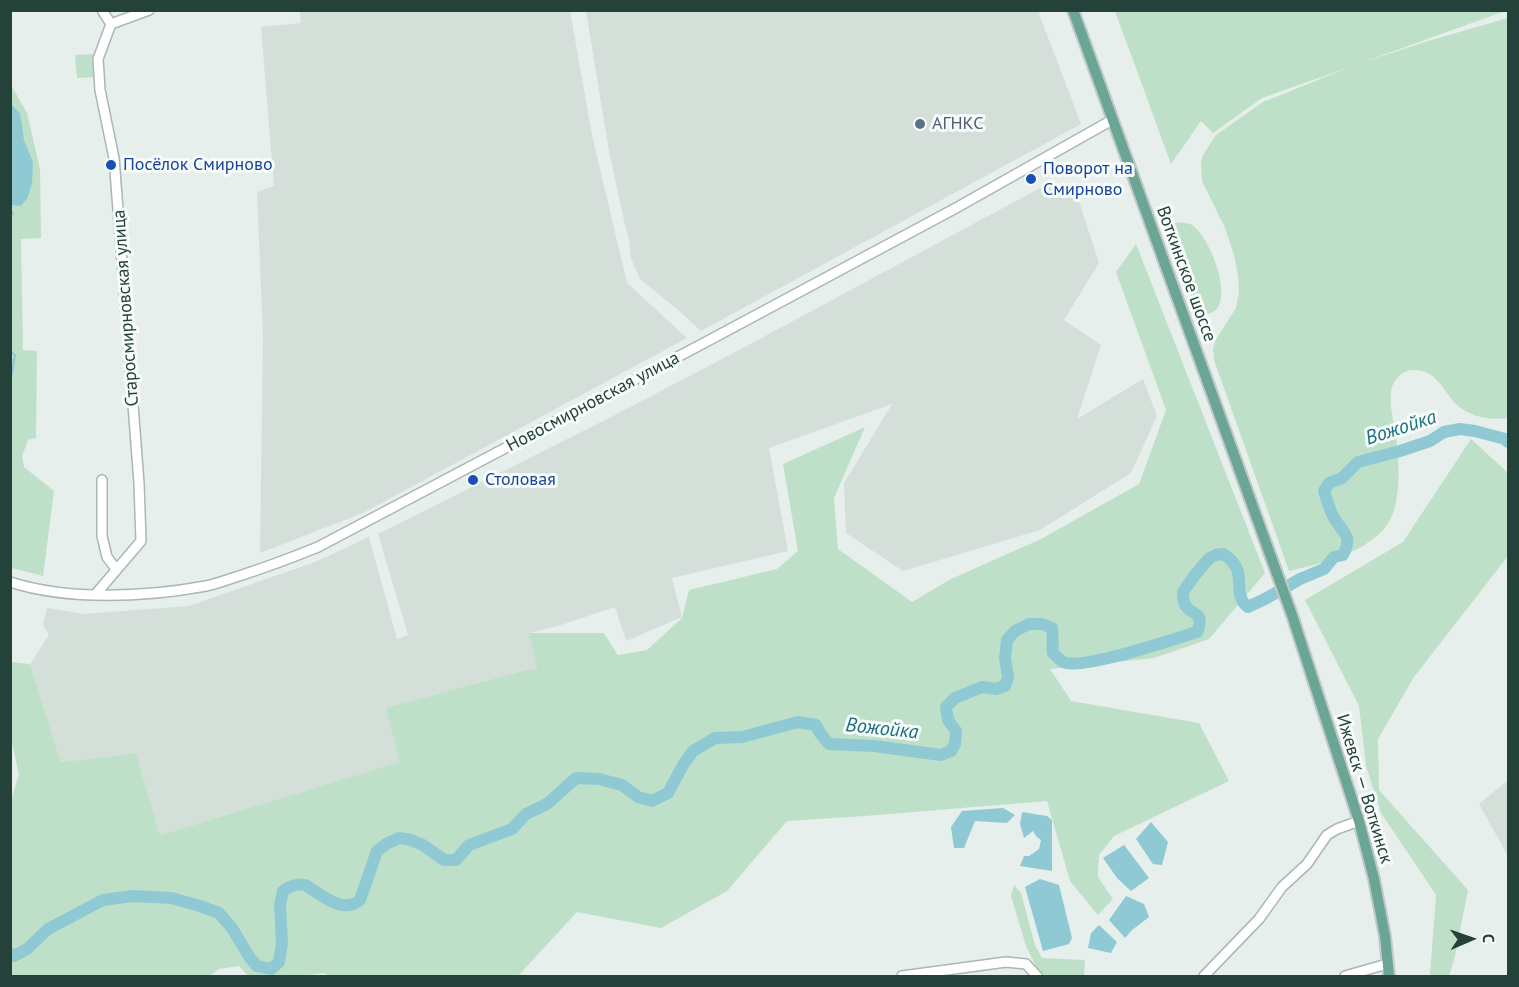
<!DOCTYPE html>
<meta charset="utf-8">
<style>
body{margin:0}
#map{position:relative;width:1519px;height:987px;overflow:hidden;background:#e6efeb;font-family:"PT Sans",sans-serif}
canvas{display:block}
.frame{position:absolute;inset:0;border:12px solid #24423a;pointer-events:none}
.north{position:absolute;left:1441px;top:909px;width:60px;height:60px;-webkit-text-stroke:4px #f7fbf9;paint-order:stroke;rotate:88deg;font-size:16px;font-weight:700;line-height:24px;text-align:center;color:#24423a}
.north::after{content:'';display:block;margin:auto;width:21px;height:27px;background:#24423a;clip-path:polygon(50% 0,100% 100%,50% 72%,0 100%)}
</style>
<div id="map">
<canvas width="1519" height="987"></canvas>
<div class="frame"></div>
<div class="north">С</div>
</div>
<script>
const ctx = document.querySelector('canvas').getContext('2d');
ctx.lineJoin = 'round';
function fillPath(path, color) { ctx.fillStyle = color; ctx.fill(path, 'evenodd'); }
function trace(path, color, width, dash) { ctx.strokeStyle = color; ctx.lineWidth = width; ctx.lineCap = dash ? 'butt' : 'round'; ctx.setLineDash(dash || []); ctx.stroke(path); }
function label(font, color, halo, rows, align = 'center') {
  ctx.font = font + ' "PT Sans",sans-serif'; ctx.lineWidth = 6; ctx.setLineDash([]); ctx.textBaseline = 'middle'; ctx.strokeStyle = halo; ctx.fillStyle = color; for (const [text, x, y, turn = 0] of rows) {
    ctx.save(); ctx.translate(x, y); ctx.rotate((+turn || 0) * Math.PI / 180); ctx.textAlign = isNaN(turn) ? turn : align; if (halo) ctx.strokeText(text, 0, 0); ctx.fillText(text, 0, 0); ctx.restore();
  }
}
fillPath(new Path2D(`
 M300 11H570L592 135 627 283 687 338 363 513 260 553 263 336 257 192 274 186 261 27 301 23Z
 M586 11H1038L1081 124 701 331 678 310 640 279 631 258 629 239 625 225 609 151Z
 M1053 181 1077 195 1099 263 1064 320 1101 345 1077 419 1143 379 1157 416 1131 473 1040 530 903 571 846 533 844 483 892 404 769 448 788 551 672 578 682 617 626 641 615 607 561 625 530 633 537 667 387 708 401 762 160 835 136 753 61 762 30 664 49 635 43 625 47 608 84 614 189 606 315 562 369 537 397 639 408 635 378 534 615 415 743 348Z
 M1508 780V856L1479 804Z`), '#d4dfda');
fillPath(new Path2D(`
 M1115 11H1505L1361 63 1428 41 1508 18V418C1490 420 1472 418 1457 405 1442 391 1438 369 1412 370 1401 371 1393 380 1391 391 1389 406 1394 421 1396 436 1399 462 1403 508 1384 529 1360 555 1322 563 1289 571L1214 360 1213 349 1215 341 1236 308 1239 292 1238 276 1234 255 1225 228 1202 181 1201 164 1203 155 1216 135 1263 102 1350 67 1262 98 1213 133 1201 121 1171 164Z
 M95 54 97 77 77 78 75 55Z
 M10 83 27 113 40 169 41 238 21 239 23 350 37 351 36 438 28 440 22 456 24 467 54 491 43 576 11 568Z
 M1173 223C1178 223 1187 222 1192 225 1211 236 1242 317 1202 314L1195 306 1166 229 1169 224Z
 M1136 244 1265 573 1209 639 1154 658 1050 669 1071 701 1199 723 1229 781 1114 836 1099 855 1098 877 1113 899 1098 915 1070 881 1047 801 865 816 787 821 727 891 661 928 577 912 518 976H328L324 973 302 976H248L239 966 219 969 210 976H11L10 804 19 774 11 739V662L30 664 61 762 136 753 160 835 400 762 386 708 537 667 529 633H604L618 655 647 650 682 618 689 590 777 569 798 551 783 464 865 427 834 498 838 549 912 602 951 579 1041 539 1139 484 1166 410 1116 272Z
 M1471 439 1508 473V556L1414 677 1378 739 1379 790 1468 890 1455 956 1449 976H1430L1436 895 1381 813 1366 766 1359 706 1305 600 1403 542Z
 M1014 885 1021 893 1035 945 1042 958 1085 960 1084 976H1038L1036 967 1026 946 1011 896Z`), '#bfe0c8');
fillPath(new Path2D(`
 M11 104 20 113 24 140 33 162 32 183 28 197 21 206 11 205Z
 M1003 808 1015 815 1007 823 975 821 964 848H954L951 827 962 811Z
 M1022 812 1047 816 1052 820V871L1020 866 1024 856H1029L1039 849 1041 840 1036 836 1033 831 1024 838 1020 824Z
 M1151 822 1168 842 1162 865 1153 864 1136 839Z
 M1124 845 1149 878 1131 891 1117 878 1103 858Z
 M1040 879 1059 885 1072 938 1069 944 1043 951 1025 887Z
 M1126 896 1144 904 1149 917 1132 930 1125 938 1109 920Z
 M1099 925 1117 942 1111 953 1088 948 1091 933Z`), '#8ec9d4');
trace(new Path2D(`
 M10 208 13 214H10
 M10 351 15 355 10 384`), '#8ec9d4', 2);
trace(new Path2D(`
 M10 953 14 956 27 949 48 929 103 900 133 896 171 898 200 906 219 913 232 928 250 958 257 966 271 969 279 962 282 943 280 905 283 891C289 887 296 883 305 885 308 886 310 889 313 890 327 899 345 913 360 900L377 851 386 844 399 838 411 840 423 845 444 860H456L469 845 512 829 526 814 547 804 576 778 599 779 622 785 638 797 652 801 668 793 683 765 693 751 715 738 742 737 798 722 816 725 820 733 829 744 874 746 941 755 951 751 955 744 956 731 948 720 946 707 955 698 982 687 996 689 1005 686 1008 677 1005 658 1007 640 1015 631 1029 624H1042L1052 628C1053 636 1052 644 1053 653 1056 656 1060 660 1063 662 1081 671 1174 639 1197 632 1207 609 1188 617 1184 602 1183 600 1183 595 1183 593 1185 587 1205 562 1210 558 1214 555 1218 554 1223 554 1228 557 1234 562 1237 569 1242 582 1235 598 1248 607L1265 599 1300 579 1324 569 1334 557 1343 555C1353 536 1344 534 1334 518 1329 509 1327 500 1324 491L1329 483 1342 478 1358 462 1400 451 1430 441 1444 432 1460 429 1475 431 1505 439 1508 442`), '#8ec9d4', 12);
const minor = new Path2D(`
 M111 24 149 10
 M102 480V536L107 557 116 569
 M10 582C69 601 146 597 206 586 216 584 226 580 236 577 264 568 291 558 318 547L704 343 956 208 1112 120
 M95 595 141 541 139 483 114 158 100 90 99 74 98 59 111 24 102 10
 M902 976 1006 962 1026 964 1037 976
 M1204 976 1259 919 1282 887 1307 864 1327 835 1337 829 1359 821
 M1345 976 1387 964`);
const major = new Path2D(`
 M1073 10 1292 615 1359 821 1374 879 1385 936 1389 976`);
trace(minor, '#a8b8b2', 12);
trace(major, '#c2cac8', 14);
trace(minor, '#fff', 9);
trace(major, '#6aa596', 10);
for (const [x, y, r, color] of [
 [920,124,6,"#5c6f8a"],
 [111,165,6,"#1a4fb4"],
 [1031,179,6,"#1a4fb4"],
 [473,480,6,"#1a4fb4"]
]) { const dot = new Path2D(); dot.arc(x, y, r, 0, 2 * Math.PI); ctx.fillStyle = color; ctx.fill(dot); trace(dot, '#f7fbf9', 2); }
label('18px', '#4e5e75', '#f7fbf9', [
 ["АГНКС",932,124]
], 'left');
label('18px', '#164399', '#f7fbf9', [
 ["Посёлок Смирново",123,165],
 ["Поворот на",1043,169],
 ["Смирново",1043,190],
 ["Столовая",485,480]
], 'left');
label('18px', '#24423a', '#f7fbf9', [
 ["Воткинское шоссе",1186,274,70],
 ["Старосмирновская улица",126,308,-94],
 ["Новосмирновская улица",593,402,-28],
 ["Ижевск — Воткинск",1364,789,73]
]);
label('italic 20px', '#1c6f80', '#f7fbf9', [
 ["Вожойка",1401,428,-18],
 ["Вожойка",882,729,6]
]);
</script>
